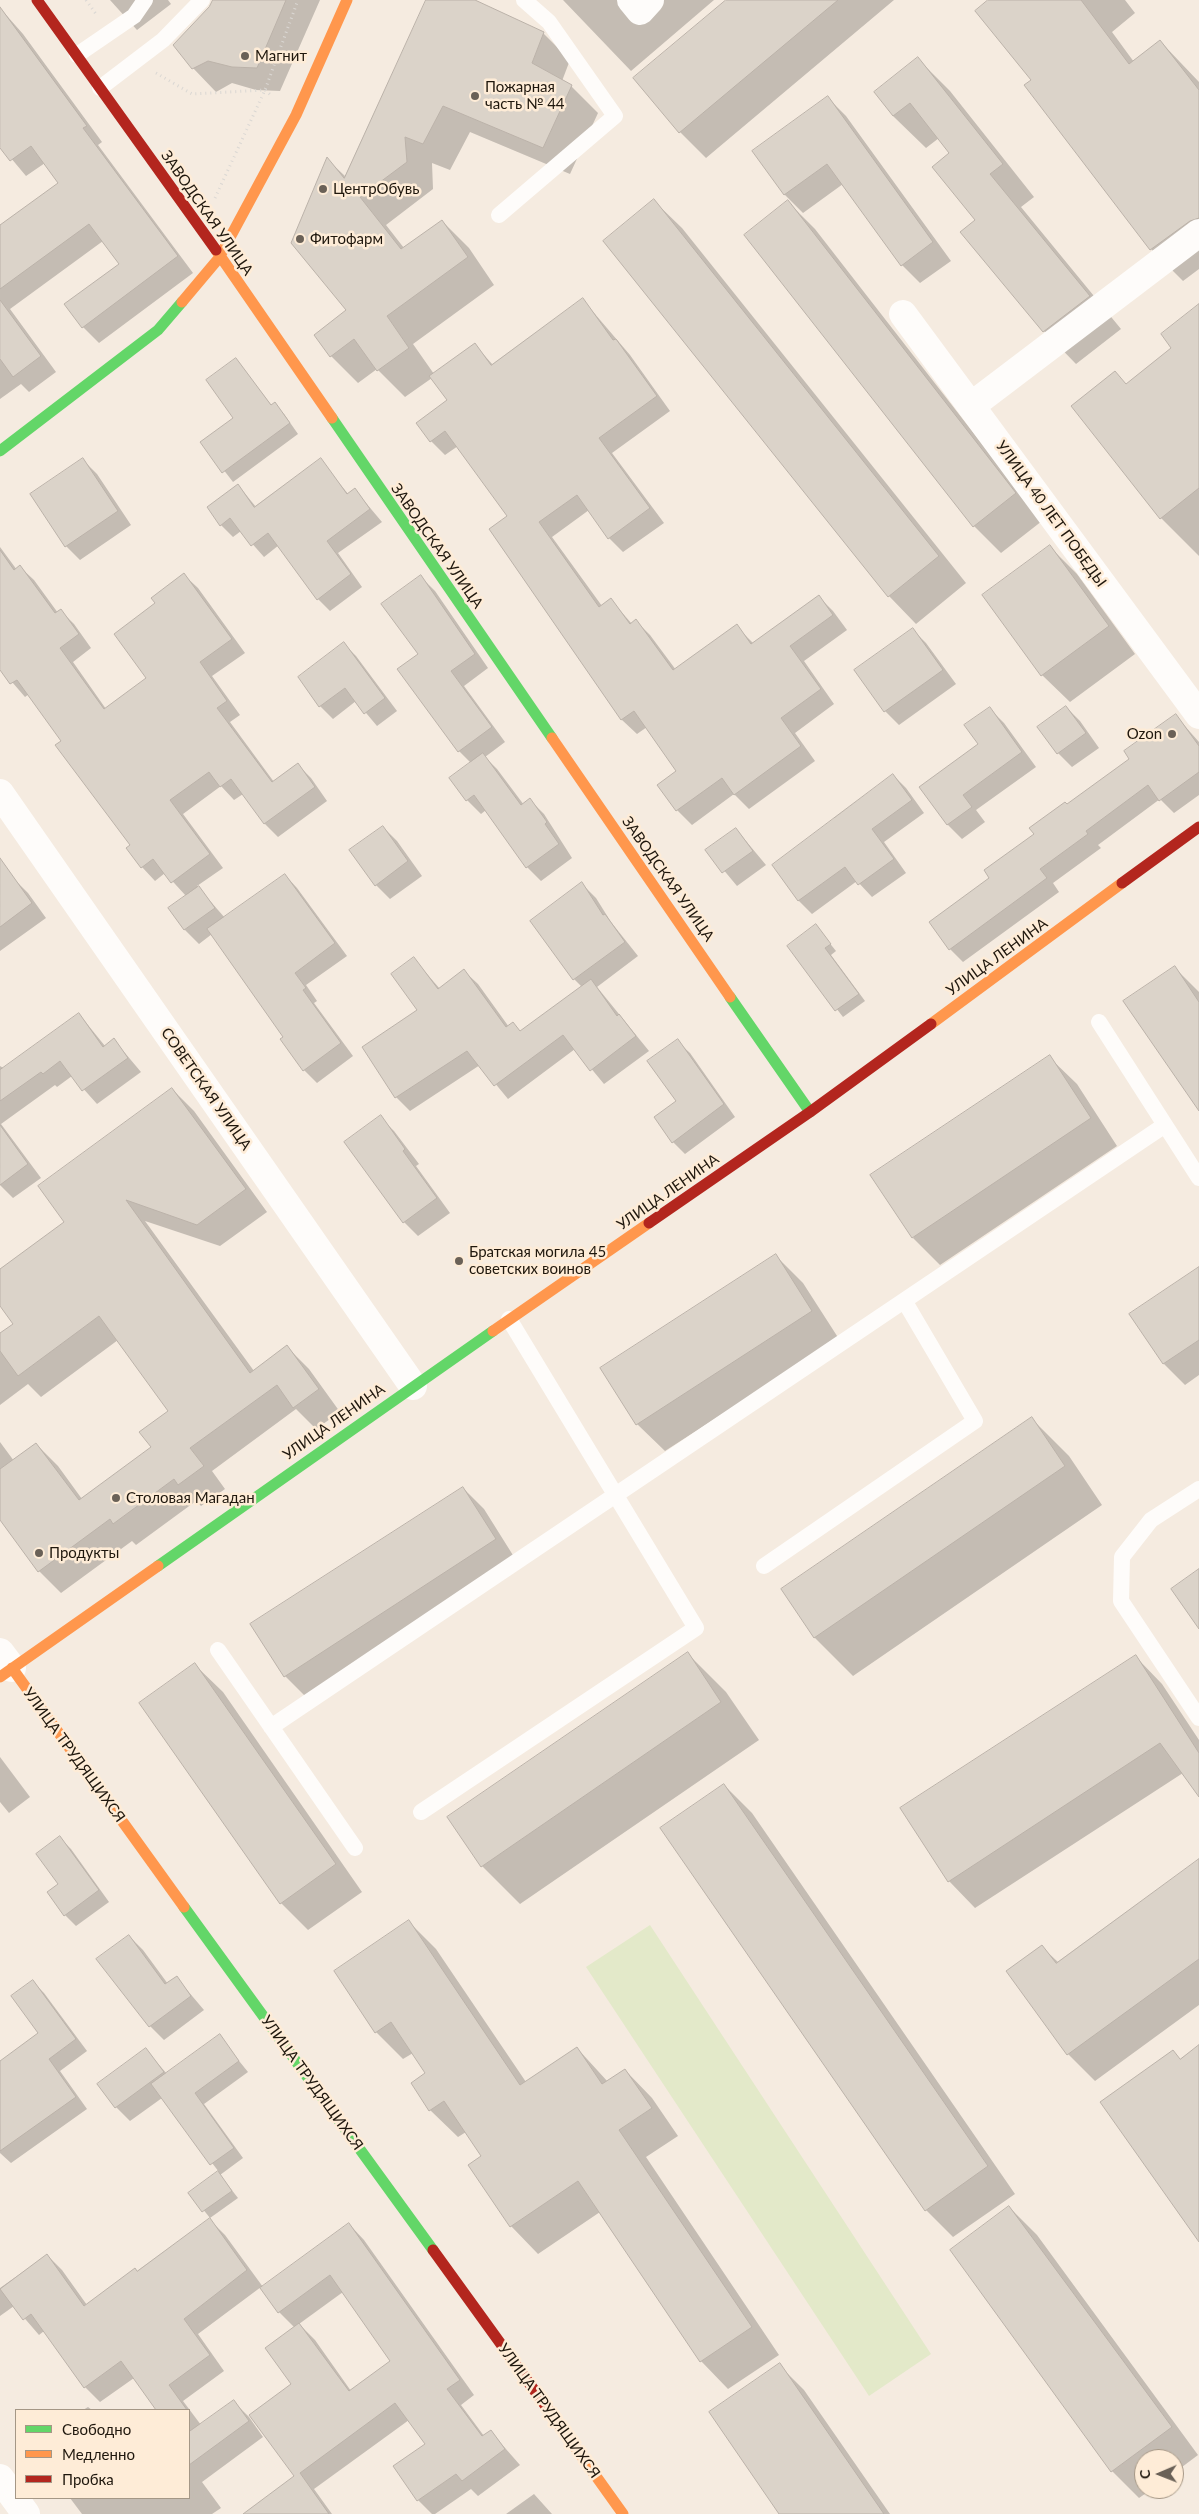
<!DOCTYPE html>
<meta charset="utf-8">
<style>
body{margin:0}
#map{position:relative;width:1199px;height:2514px;overflow:hidden;background:#f5ebe0;font-family:Lato,sans-serif}
canvas{display:block}
.legend{position:absolute;left:15px;top:2409px;width:175px;height:90px;box-sizing:border-box;background:#feecd7;border:1px solid #a59786;margin:0;padding:6px 9px;list-style:none;font-size:15px;color:#1f170d}
.legend li{display:flex;align-items:center;gap:10px;height:25px}
.legend b{width:25px;border:1px solid #a59786}
.north{position:absolute;left:1134px;top:2449px;width:50px;height:50px;box-sizing:border-box;background:#feecd7;border:1px solid #a59786;border-radius:50%;rotate:269deg;font-size:14px;font-weight:700;line-height:20px;text-align:center;color:#1f170d}
.north::after{content:'';display:block;margin:auto;width:18px;height:22px;background:#6a6157;clip-path:polygon(50% 0,100% 100%,50% 72%,0 100%)}
</style>
<div id="map">
<canvas width="1199" height="2514"></canvas>
<ul class="legend">
<li><b style="height:6px;background:#63d668"></b>Свободно</li>
<li><b style="height:6px;background:#ff974d"></b>Медленно</li>
<li><b style="height:6px;background:#b3261e"></b>Пробка</li>
</ul>
<div class="north">С</div>
</div>
<script>
const ctx = document.querySelector('canvas').getContext('2d');
ctx.lineJoin = 'round';
function fillPath(path, color) { ctx.fillStyle = color; ctx.fill(path, 'evenodd'); }
function trace(path, color, width, dash) { ctx.strokeStyle = color; ctx.lineWidth = width; ctx.lineCap = dash ? 'butt' : 'round'; ctx.setLineDash(dash || []); ctx.stroke(path); }
function label(font, color, halo, rows, align = 'center') {
  ctx.font = font + ' Lato,sans-serif'; ctx.lineWidth = 5; ctx.setLineDash([]); ctx.textBaseline = 'middle'; ctx.strokeStyle = halo; ctx.fillStyle = color; for (const [text, x, y, turn = 0] of rows) {
    ctx.save(); ctx.translate(x, y); ctx.rotate((+turn || 0) * Math.PI / 180); ctx.textAlign = isNaN(turn) ? turn : align; if (halo) ctx.strokeText(text, 0, 0); ctx.fillText(text, 0, 0); ctx.restore();
  }
}
fillPath(new Path2D(`
 M650 1925 931 2354 869 2396 586 1967Z`), '#e3e9c9');
fillPath(new Path2D(`
 M110 0H168L171 4 137 30Z
 M214 0H320L280 91 256 90 232 83 216 92 193 68Z
 M428 0H472L543 33 570 60 562 81 571 86 598 113 570 174 470 132 450 170 432 163 433 189 386 225 404 248 442 221 469 248 494 285 413 344 434 374 475 345 493 365 583 300 630 355 670 411 612 453 664 523 623 552 609 538 589 510 552 537 602 606 611 600 632 624 636 621 650 635 676 670 736 626 754 644 819 597 833 611 847 630 804 661 834 704 795 733 815 761 749 809 734 794 692 825 677 810 678 772 647 727 637 734 622 720 490 530 508 517 458 446 445 455 431 441 448 401 432 378 405 397 377 369 358 383 331 356 316 335 348 310 328 160 346 177Z
 M563 0H714L631 71Z
 M728 0H894L706 158 680 132 635 78Z
 M990 0H1125L1135 13 1112 32 1134 62 1160 41 1199 82V269L1183 281 1151 249 1026 85 1032 80Z
 M0 8 23 34 102 142 98 145 193 273 99 343 83 327 120 264 103 241 10 309 56 372 29 392 21 384 0 399V227L60 183 45 163 26 176 0 145Z
 M918 59 950 91 1034 197 1021 207 1121 329 1076 364 1044 331 977 220 951 153 939 138 926 148 893 116Z
 M828 98 846 116 951 261 920 283 902 265 843 184 803 213 785 195 754 152Z
 M654 201 682 228 966 583 916 624 889 596Z
 M788 202 815 229 1042 521 1001 553 974 526Z
 M1199 305V556L1161 518 1115 373 1127 385 1173 348Z
 M236 359 272 406 274 404 284 414 298 434 233 482 202 442 234 418Z
 M83 460 97 474 131 525 80 560 66 546Z
 M320 460 349 495 355 490 382 522 338 553 362 587 330 611 318 599 279 545 264 557 241 531 233 537 221 525 238 485 256 507Z
 M0 547 17 570 20 567 34 580 58 613 61 611 74 624 91 648 73 662 106 709 148 679 157 603 184 575 198 588 245 653 212 676 240 715 230 722 274 782 298 765 311 778 327 801 278 837 265 824 243 794 234 800 221 786 183 814 223 868 197 886 225 918 285 875 297 888 347 956 306 985 317 1001 314 1003 353 1056 317 1083 304 1070 282 1039 284 1037 212 934 199 944 185 930 186 896 165 873 155 881 142 867 132 846 63 741 29 694 25 697 0 668Z
 M1050 547 1077 574 1135 654 1070 702 1042 675Z
 M421 577 435 591 488 668 464 686 505 742 485 757 497 769 524 805 530 800 544 814 572 858 541 881 527 867 486 810 481 814 467 800 471 763 459 751 399 670 420 654Z
 M912 629 926 643 956 684 899 725 885 711Z
 M344 644 356 656 397 711 377 726 356 701 333 719 320 706 299 677Z
 M1066 707 1080 721 1099 748 1072 767 1058 753Z
 M990 709 1004 723 1036 767 976 810 985 822 962 839 948 825 921 787 980 745Z
 M1176 716 1199 742V795L1174 813 1160 799 1098 845 1101 848 1053 883 1059 892 963 962 950 949 991 879 1067 806 1131 759Z
 M893 775 906 788 924 813 884 842 906 873 872 897 857 881 812 914 798 900 835 820 834 818Z
 M383 827 397 841 422 876 390 899 376 885Z
 M736 829 766 865 737 886 707 850Z
 M14 879 28 893 46 918 0 951V889Z
 M582 884 596 898 611 922 638 956 597 987 649 1051 604 1084 575 1049 508 1099 480 1065 410 1111 396 1097 419 1011 414 959 440 989 464 971 478 984 509 1027 513 1024 521 1032 582 987 574 979Z
 M816 926 836 951 831 955 865 1001 843 1017 788 946Z
 M1175 968 1199 992V1109Z
 M79 1014 105 1046 114 1040 141 1072 97 1104 72 1076 57 1087 55 1085 1 1124 41 1178 13 1198 0 1185V1066L5 1069Z
 M677 1041 690 1053 735 1117 685 1154 673 1142 678 1101Z
 M1049 1057 1077 1084 1117 1146 940 1265 913 1238Z
 M172 1089 194 1111 267 1212 220 1246 145 1221 254 1371 287 1347 309 1369 340 1412 316 1429 296 1409 212 1471 225 1489 201 1506 196 1501 136 1545 132 1541 61 1593 39 1571 0 1518V1442L14 1461 36 1444 58 1466 82 1499 152 1448 169 1411 118 1340 41 1397 28 1384 0 1405V1335L15 1324 0 1304V1271L66 1222Z
 M380 1117 394 1131 419 1164 416 1166 450 1213 418 1236 404 1222 345 1142Z
 M776 1256 803 1283 839 1339 665 1451 637 1424Z
 M1199 1268V1375L1185 1385 1164 1364 1131 1314Z
 M1031 1418 1069 1456 1102 1505 853 1676 815 1638 782 1589Z
 M463 1488 484 1509 516 1560 306 1697 285 1676Z
 M688 1654 726 1692 759 1740 520 1904 482 1866Z
 M1136 1657 1162 1684 1199 1740V1795L1183 1773 975 1908 949 1881Z
 M195 1665 223 1692 362 1892 308 1930 281 1903Z
 M0 1757 30 1797 9 1813 0 1802Z
 M724 1785 752 1813 1015 2194 953 2237 926 2210Z
 M60 1838 71 1849 109 1902 76 1926 65 1915 60 1884Z
 M1199 1861V2005L1095 2081 1068 2054 1008 1971 1042 1947 1059 1963Z
 M409 1922 436 1949 526 2082 577 2048 608 2082 625 2070 652 2098 678 2136 646 2157 779 2355 728 2389 701 2361 600 2212 538 2254 511 2226 470 2165 482 2156 466 2132 458 2137 430 2110 427 2074 413 2053 403 2059 376 2032Z
 M129 1936 143 1950 168 1984 176 1977 204 2010 164 2040 150 2026Z
 M33 1982 44 1993 87 2051 60 2071 87 2109 11 2163 0 2153V2104L40 2033Z
 M219 2036 248 2072 204 2104 243 2158 220 2175 238 2198 210 2218 190 2193 219 2172 162 2098 130 2121 116 2107 146 2050 167 2074Z
 M1009 2207 1037 2235 1198 2455 1174 2473V2459H1144V2489H1152L1139 2498 1112 2471Z
 M210 2220 225 2235 263 2287 349 2224 364 2240 474 2395 461 2405 484 2436 491 2432 520 2465 478 2496 471 2489 435 2514H432L418 2500 427 2444 409 2420 314 2489 332 2514H245L296 2476 293 2384 295 2328 279 2312 261 2287 198 2334 224 2371 183 2401 201 2425 233 2401 249 2417 263 2437 202 2482 221 2508 212 2514H82L70 2498H189V2410H158L134 2378 100 2402 85 2387 44 2331 39 2335 14 2306 0 2316V2288L47 2255 62 2270 87 2305 138 2273ZM343 2292 391 2361 351 2391 315 2340 299 2324Z
 M779 2365 804 2390 890 2514H781Z
 M88 2407 92 2410H83Z
 M534 2494 552 2514H506Z`), '#0003');
const building = new Path2D(`
 M213 0H286L257 68 232 67 208 61 192 69 173 45 209 7Z
 M426 0H475L544 32 532 63 572 85 543 148 443 106 423 144 405 137 407 162 360 197 401 249 442 220 468 257 387 316 409 348 377 371 354 339 330 357 314 335 346 310 291 243 327 157 344 178Z
 M726 0H838L679 133 633 78Z
 M988 0H1081L1129 64 1160 40 1199 90V218L1190 221 1150 250 1024 85 1031 80 975 11Z
 M0 7 87 126 83 128 178 256 82 328 64 304 119 264 89 224 0 289V225L58 183 31 146 10 161 0 148Z
 M918 57 1003 164 990 174 1090 296 1043 332 960 232 975 220 932 167 949 153 910 103 893 116 874 92Z
 M828 96 933 242 901 266 827 164 784 195 752 151Z
 M654 199 939 556 888 597 603 241Z
 M788 200 1016 493 973 527 744 235Z
 M583 298 613 340 616 339 657 396 599 438 650 508 608 539 577 495 539 522 599 607 611 598 630 624 636 619 673 670 737 624 751 644 819 595 833 615 790 646 821 689 781 718 801 746 734 795 722 778 676 811 657 785 676 771 634 711 621 720 489 529 507 516 445 431 430 442 416 423 447 400 429 376 475 343 491 365Z
 M0 300 41 356 13 377 0 359Z
 M1199 304V488L1160 519 1071 406 1115 371 1126 384 1171 348 1161 334Z
 M236 358 271 405 275 402 290 423 222 473 200 442 233 418 206 380Z
 M83 458 118 511 65 547 30 494Z
 M321 458 347 494 355 488 370 509 327 541 351 574 317 600 268 533 251 546 230 518 220 526 207 507 238 484 254 507Z
 M1050 545 1109 626 1041 676 982 595Z
 M0 550 14 570 20 565 55 613 61 609 79 634 60 648 104 709 146 678 114 634 155 603 151 598 184 573 232 639 200 662 227 701 217 708 272 782 298 763 315 787 264 824 231 779 220 787 209 772 170 800 210 854 171 883 153 859 141 868 126 848 130 845 55 745 61 741 17 680 10 684 0 670Z
 M421 575 475 654 451 671 492 727 458 752 397 669 418 654 381 604Z
 M913 628 943 670 884 712 854 670Z
 M344 642 385 698 364 714 345 688 319 707 298 677Z
 M1066 706 1086 733 1057 754 1037 727Z
 M990 707 1022 752 963 795 972 807 947 825 919 787 978 744 964 725Z
 M1176 714 1199 746V772L1159 801 1148 785 1086 831 1088 834 1040 869 1047 878 949 950 929 922 989 878 984 870 1034 834 1029 828 1065 802 1067 804 1129 759 1124 751Z
 M483 753 521 805 530 798 547 822 545 824 559 844 526 868 474 795 466 801 449 778Z
 M893 774 912 800 872 829 894 859 858 885 845 867 798 901 772 865Z
 M383 826 408 861 375 886 349 850Z
 M736 828 753 851 722 873 705 850Z
 M0 858 32 903 0 927Z
 M285 874 335 943 295 973 306 988 303 990 341 1043 303 1071 280 1039 283 1037 207 929Z
 M582 882 603 915 605 914 625 942 573 980 530 921Z
 M199 886 215 908 184 930 168 908Z
 M816 924 831 944 825 948 859 994 835 1011 787 946Z
 M414 957 438 989 464 969 506 1027 513 1022 520 1031 591 979 617 1016 619 1014 636 1036 590 1071 563 1035 494 1086 467 1051 395 1098 362 1047 417 1010 391 974Z
 M1175 966 1199 1002V1111L1123 1001Z
 M79 1013 103 1047 114 1038 128 1058 82 1091 60 1061 43 1074 41 1072 0 1101V1070Z
 M678 1039 724 1104 672 1143 654 1117 676 1101 647 1061Z
 M1050 1055 1091 1118 912 1238 870 1175Z
 M172 1088 246 1189 197 1225 126 1200 250 1373 287 1345 319 1389 293 1408 277 1385 190 1448 204 1466 178 1485 174 1479 113 1524 110 1519 38 1572 0 1520V1469L36 1443 79 1500 151 1447 139 1432 168 1411 99 1316 18 1376 0 1351V1333L13 1324 0 1306V1269L64 1222 38 1186Z
 M381 1115 405 1149 403 1151 437 1198 403 1223 344 1142Z
 M0 1125 28 1164 0 1185Z
 M776 1254 812 1311 636 1425 600 1368Z
 M1199 1267V1340L1163 1364 1129 1314Z
 M1032 1417 1065 1466 814 1638 781 1589Z
 M463 1487 496 1539 284 1677 250 1624Z
 M1199 1569V1629L1171 1589Z
 M688 1652 721 1702 481 1867 447 1817Z
 M1136 1655 1199 1753V1797L1160 1743 948 1882 900 1808Z
 M195 1663 336 1864 280 1904 139 1703Z
 M724 1784 988 2166 925 2211 660 1828Z
 M60 1836 99 1890 64 1916 47 1892 58 1884 36 1854Z
 M1199 1859V1959L1067 2055 1006 1971 1042 1945 1056 1963Z
 M409 1920 520 2085 577 2047 602 2084 625 2069 652 2108 619 2130 752 2327 700 2362 578 2181 510 2227 468 2165 481 2156 444 2101 429 2111 411 2083 425 2073 391 2022 375 2033 334 1971Z
 M129 1935 165 1984 177 1976 191 1996 149 2027 96 1959Z
 M33 1980 76 2039 49 2059 76 2097 0 2151V2061L38 2033 11 1996Z
 M220 2034 239 2061 195 2093 234 2148 210 2165 151 2084Z
 M1199 2045V2242L1100 2102 1173 2050 1180 2059Z
 M146 2048 164 2072 115 2108 97 2084Z
 M218 2171 232 2191 202 2212 188 2193Z
 M1009 2206 1172 2427 1111 2472 950 2250Z
 M210 2218 247 2270 184 2319 210 2355 169 2385 187 2410H156L121 2361 84 2388 31 2314 23 2320 0 2289 47 2254 84 2306 135 2268 137 2271Z
 M349 2223 460 2380 447 2389 482 2436 491 2430 505 2449 462 2481 456 2474 417 2501 393 2466 425 2444 395 2403 300 2473 329 2514H243L294 2476 249 2415 291 2384 265 2348 299 2323 349 2391 390 2361 330 2275 278 2313 260 2288Z
 M780 2363 884 2514H779L709 2412Z
 M234 2400 249 2421 189 2465V2432Z`);
fillPath(building, '#dbd3c9');
trace(building, '#bbb2a9', 1);
trace(new Path2D(`
 M86 0 96 14
 M156 73 192 94 265 90 272 96
 M215 198 265 90 298 0`), '#dad7d3', 3, [1, 4]);
trace(new Path2D(`
 M77 55 134 16 145 0
 M100 88 163 40 202 0
 M499 215 615 116 549 22 524 0
 M1099 1022 1199 1178
 M1199 1489 1151 1520 1122 1557 1121 1601 1199 1718
 M764 1566 975 1421 905 1302
 M218 1650 355 1848
 M271 1727 1165 1125
 M421 1812 696 1628 509 1319`), '#fefcfa', 16);
trace(new Path2D(`
 M631 0 640 11 650 0
 M903 314 1199 715
 M971 406 1199 233
 M0 793 413 1386
 M0 1652 12 1668
 M0 2478 26 2514`), '#fefcfa', 28);
trace(new Path2D(`
 M332 418 552 738
 M0 451 158 330 182 302
 M730 997 810 1112
 M158 1566 493 1331
 M184 1907 433 2250`), '#63d668', 11);
trace(new Path2D(`
 M216 250 332 418
 M182 302 219 258 296 115 347 0
 M552 738 730 997
 M931 1024 1122 883
 M493 1331 649 1223
 M12 1668 184 1907
 M0 1677 158 1566
 M563 2430 623 2514`), '#ff974d', 11);
trace(new Path2D(`
 M37 0 216 250
 M1122 883 1199 827
 M649 1223 810 1112 931 1024
 M433 2250 563 2430`), '#b3261e', 11);
for (const [x, y, r, color] of [
 [245,56,5,"#6a6157"],
 [475,96,5,"#6a6157"],
 [323,189,5,"#6a6157"],
 [300,239,5,"#6a6157"],
 [1172,734,5,"#6a6157"],
 [459,1261,5,"#6a6157"],
 [116,1498,5,"#6a6157"],
 [39,1553,5,"#6a6157"]
]) { const dot = new Path2D(); dot.arc(x, y, r, 0, 2 * Math.PI); ctx.fillStyle = color; ctx.fill(dot); trace(dot, '#feecd7', 2); }
label('15px', '#1f170d', '#feecd7', [
 ["Магнит",255,56],
 ["Пожарная",485,87],
 ["часть № 44",485,104],
 ["ЦентрОбувь",333,189],
 ["Фитофарм",310,239],
 ["Ozon",1162,734,"right"],
 ["Братская могила 45",469,1252],
 ["советских воинов",469,1269],
 ["Столовая Магадан",126,1498],
 ["Продукты",49,1553]
], 'left');
label('15px', '#1f170d', '#feecd7', [
 ["ЗАВОДСКАЯ УЛИЦА",207,213,55],
 ["УЛИЦА 40 ЛЕТ ПОБЕДЫ",1051,514,54],
 ["ЗАВОДСКАЯ УЛИЦА",437,546,55],
 ["ЗАВОДСКАЯ УЛИЦА",668,879,55],
 ["УЛИЦА ЛЕНИНА",997,957,-36],
 ["СОВЕТСКАЯ УЛИЦА",206,1089,55],
 ["УЛИЦА ЛЕНИНА",668,1192,-35],
 ["УЛИЦА ЛЕНИНА",334,1422,-35],
 ["УЛИЦА ТРУДЯЩИХСЯ",74,1755,54],
 ["УЛИЦА ТРУДЯЩИХСЯ",312,2083,54],
 ["УЛИЦА ТРУДЯЩИХСЯ",549,2411,54]
]);
</script>
